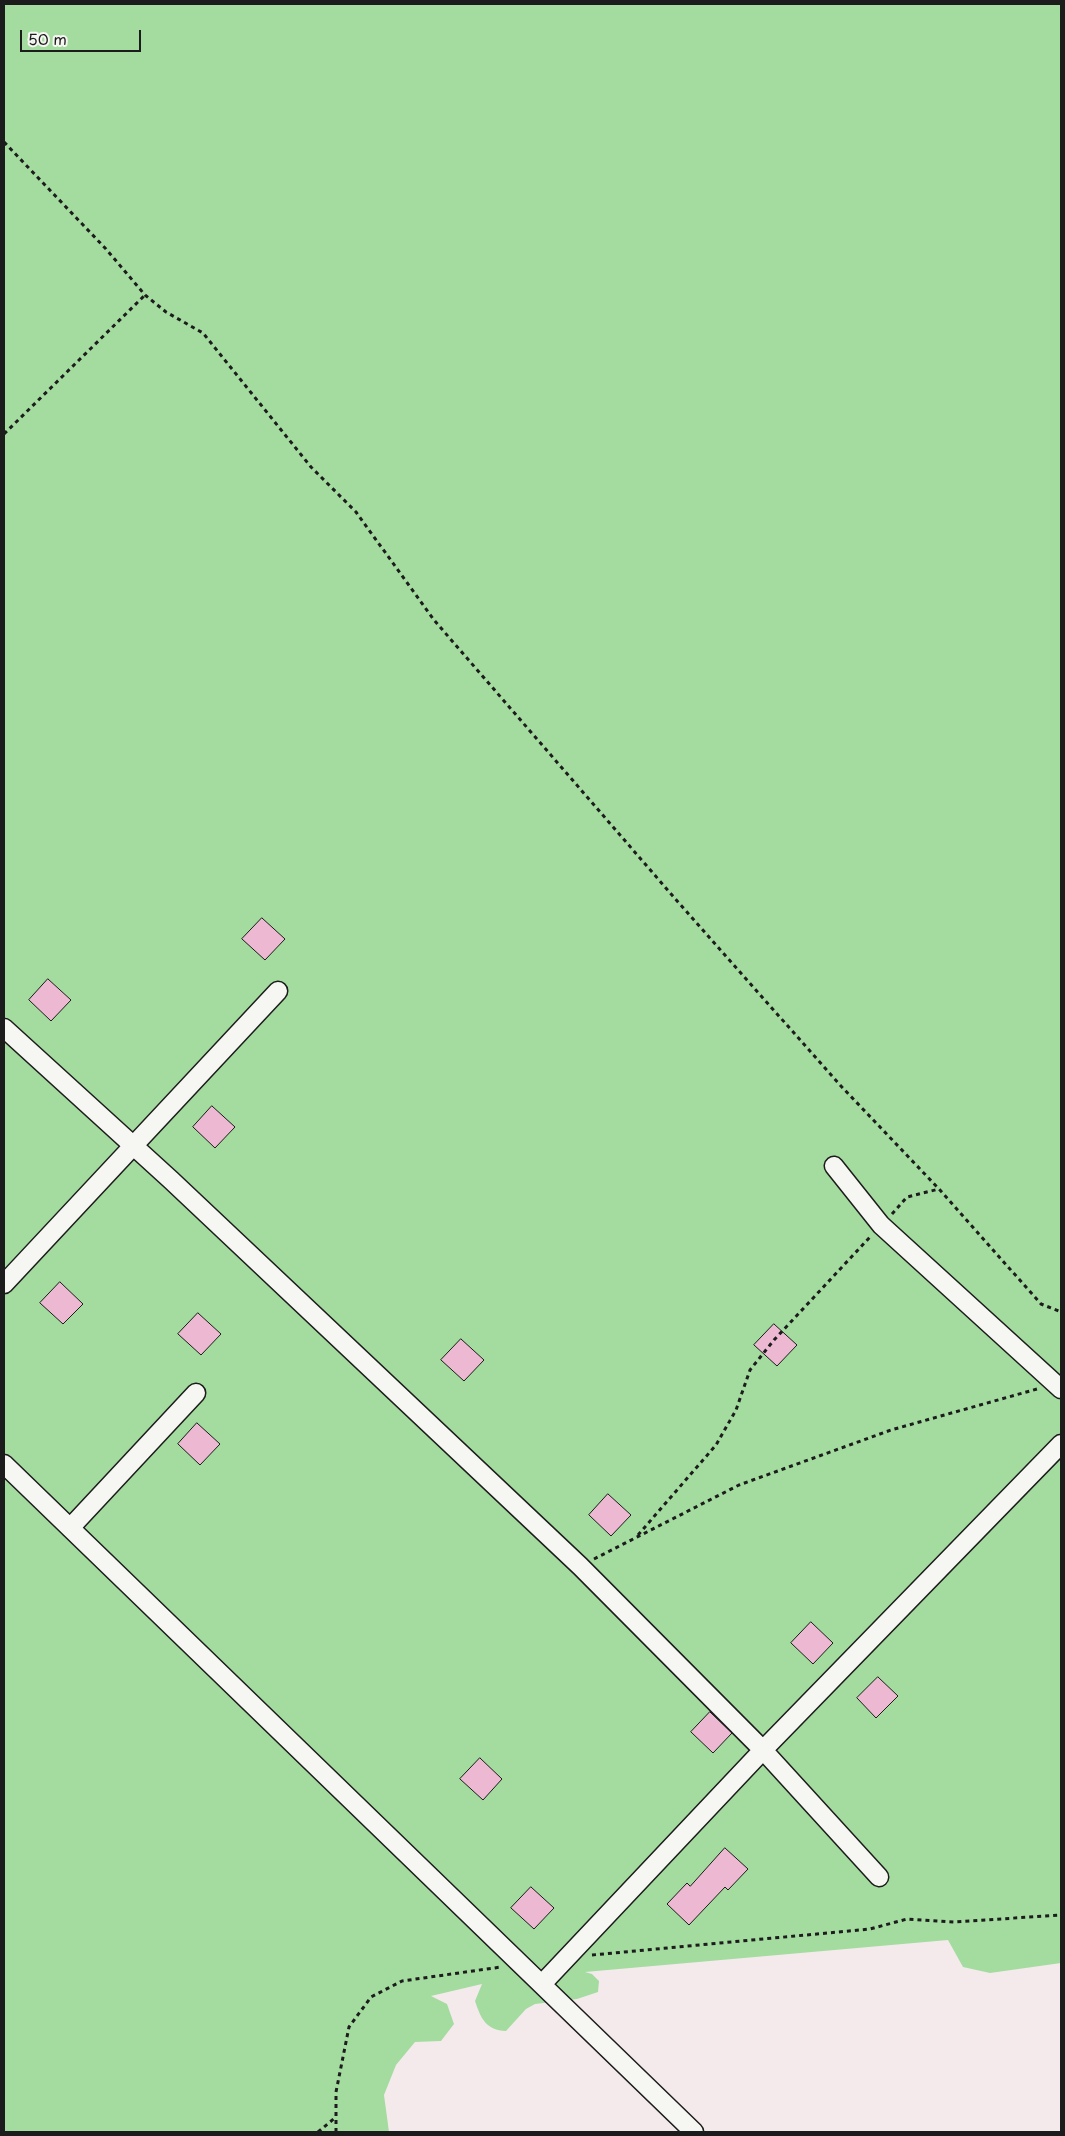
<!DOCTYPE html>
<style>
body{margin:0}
#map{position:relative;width:1065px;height:2136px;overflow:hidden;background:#f4eaec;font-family:"Playpen Sans",sans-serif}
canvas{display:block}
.frame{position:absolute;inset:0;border:5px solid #1c1c1c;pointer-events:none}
.scale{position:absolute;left:20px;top:30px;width:121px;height:22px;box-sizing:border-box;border:2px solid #1c1c1c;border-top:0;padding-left:6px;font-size:15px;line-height:18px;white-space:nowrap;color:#1c1c1c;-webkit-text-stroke:4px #f6f6f2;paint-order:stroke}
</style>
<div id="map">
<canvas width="1065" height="2136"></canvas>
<div class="frame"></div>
<div class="scale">50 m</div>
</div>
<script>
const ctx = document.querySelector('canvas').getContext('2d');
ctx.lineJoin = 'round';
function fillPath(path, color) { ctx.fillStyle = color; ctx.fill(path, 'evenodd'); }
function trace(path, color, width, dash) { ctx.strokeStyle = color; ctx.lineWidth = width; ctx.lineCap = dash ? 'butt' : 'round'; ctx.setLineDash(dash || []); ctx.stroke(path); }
fillPath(new Path2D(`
 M4 4H1061V1963L990 1973 963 1967 948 1940 585 1972 592 1974 599 1981 598 1992 577 1999 535 2004 526 2009 506 2031C486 2030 481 2019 475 2001L482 1984 431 1996 447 2004 454 2024 441 2041 415 2042 396 2065 384 2095 389 2132H4Z`), '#a4dca0');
const building = new Path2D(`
 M262 918 285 939 265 960 242 939Z
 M48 979 71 1000 51 1021 29 1000Z
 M212 1106 235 1127 215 1148 193 1127Z
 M60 1282 83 1304 63 1324 40 1303Z
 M198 1313 221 1334 201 1355 178 1334Z
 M774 1324 797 1345 777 1366 754 1345Z
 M461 1339 484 1360 464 1381 441 1360Z
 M197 1423 220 1444 200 1465 178 1444Z
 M608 1494 631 1515 611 1536 589 1515Z
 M811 1622 833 1643 813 1664 791 1643Z
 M878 1677 898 1696 876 1718 857 1698Z
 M710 1712 732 1733 713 1753 691 1732Z
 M480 1758 502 1779 483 1800 460 1779Z
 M725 1848 748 1869 728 1890 725 1887 689 1925 667 1904 687 1883 690 1886Z
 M531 1887 554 1908 534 1929 511 1908Z`);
fillPath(building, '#edb8d2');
trace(building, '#1c1c1c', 1);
const minor = new Path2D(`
 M4 1028 171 1180 580 1566 763 1750 879 1877
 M834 1166 881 1225 1061 1389
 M4 1284 278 991
 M4 1464 694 2132
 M70 1528 196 1393
 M542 1984 763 1750 1061 1444`);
trace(minor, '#1c1c1c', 21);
trace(new Path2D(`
 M4 142 106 249 145 295 166 312 203 333 311 467 356 512 434 620 678 902 840 1085 939 1189 1041 1304 1061 1312
 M4 434 145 295
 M892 1214 907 1197 939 1189
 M638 1535 716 1445 736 1410 750 1370 774 1340 870 1237
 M594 1559 739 1485 891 1430 1037 1389
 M592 1955 870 1929 907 1919 954 1922 1061 1915
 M318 2132 336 2117
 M336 2132V2092L349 2027 371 1997 402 1981 501 1967`), '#1c1c1c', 3, [4, 4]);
trace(minor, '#f6f6f2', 18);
</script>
